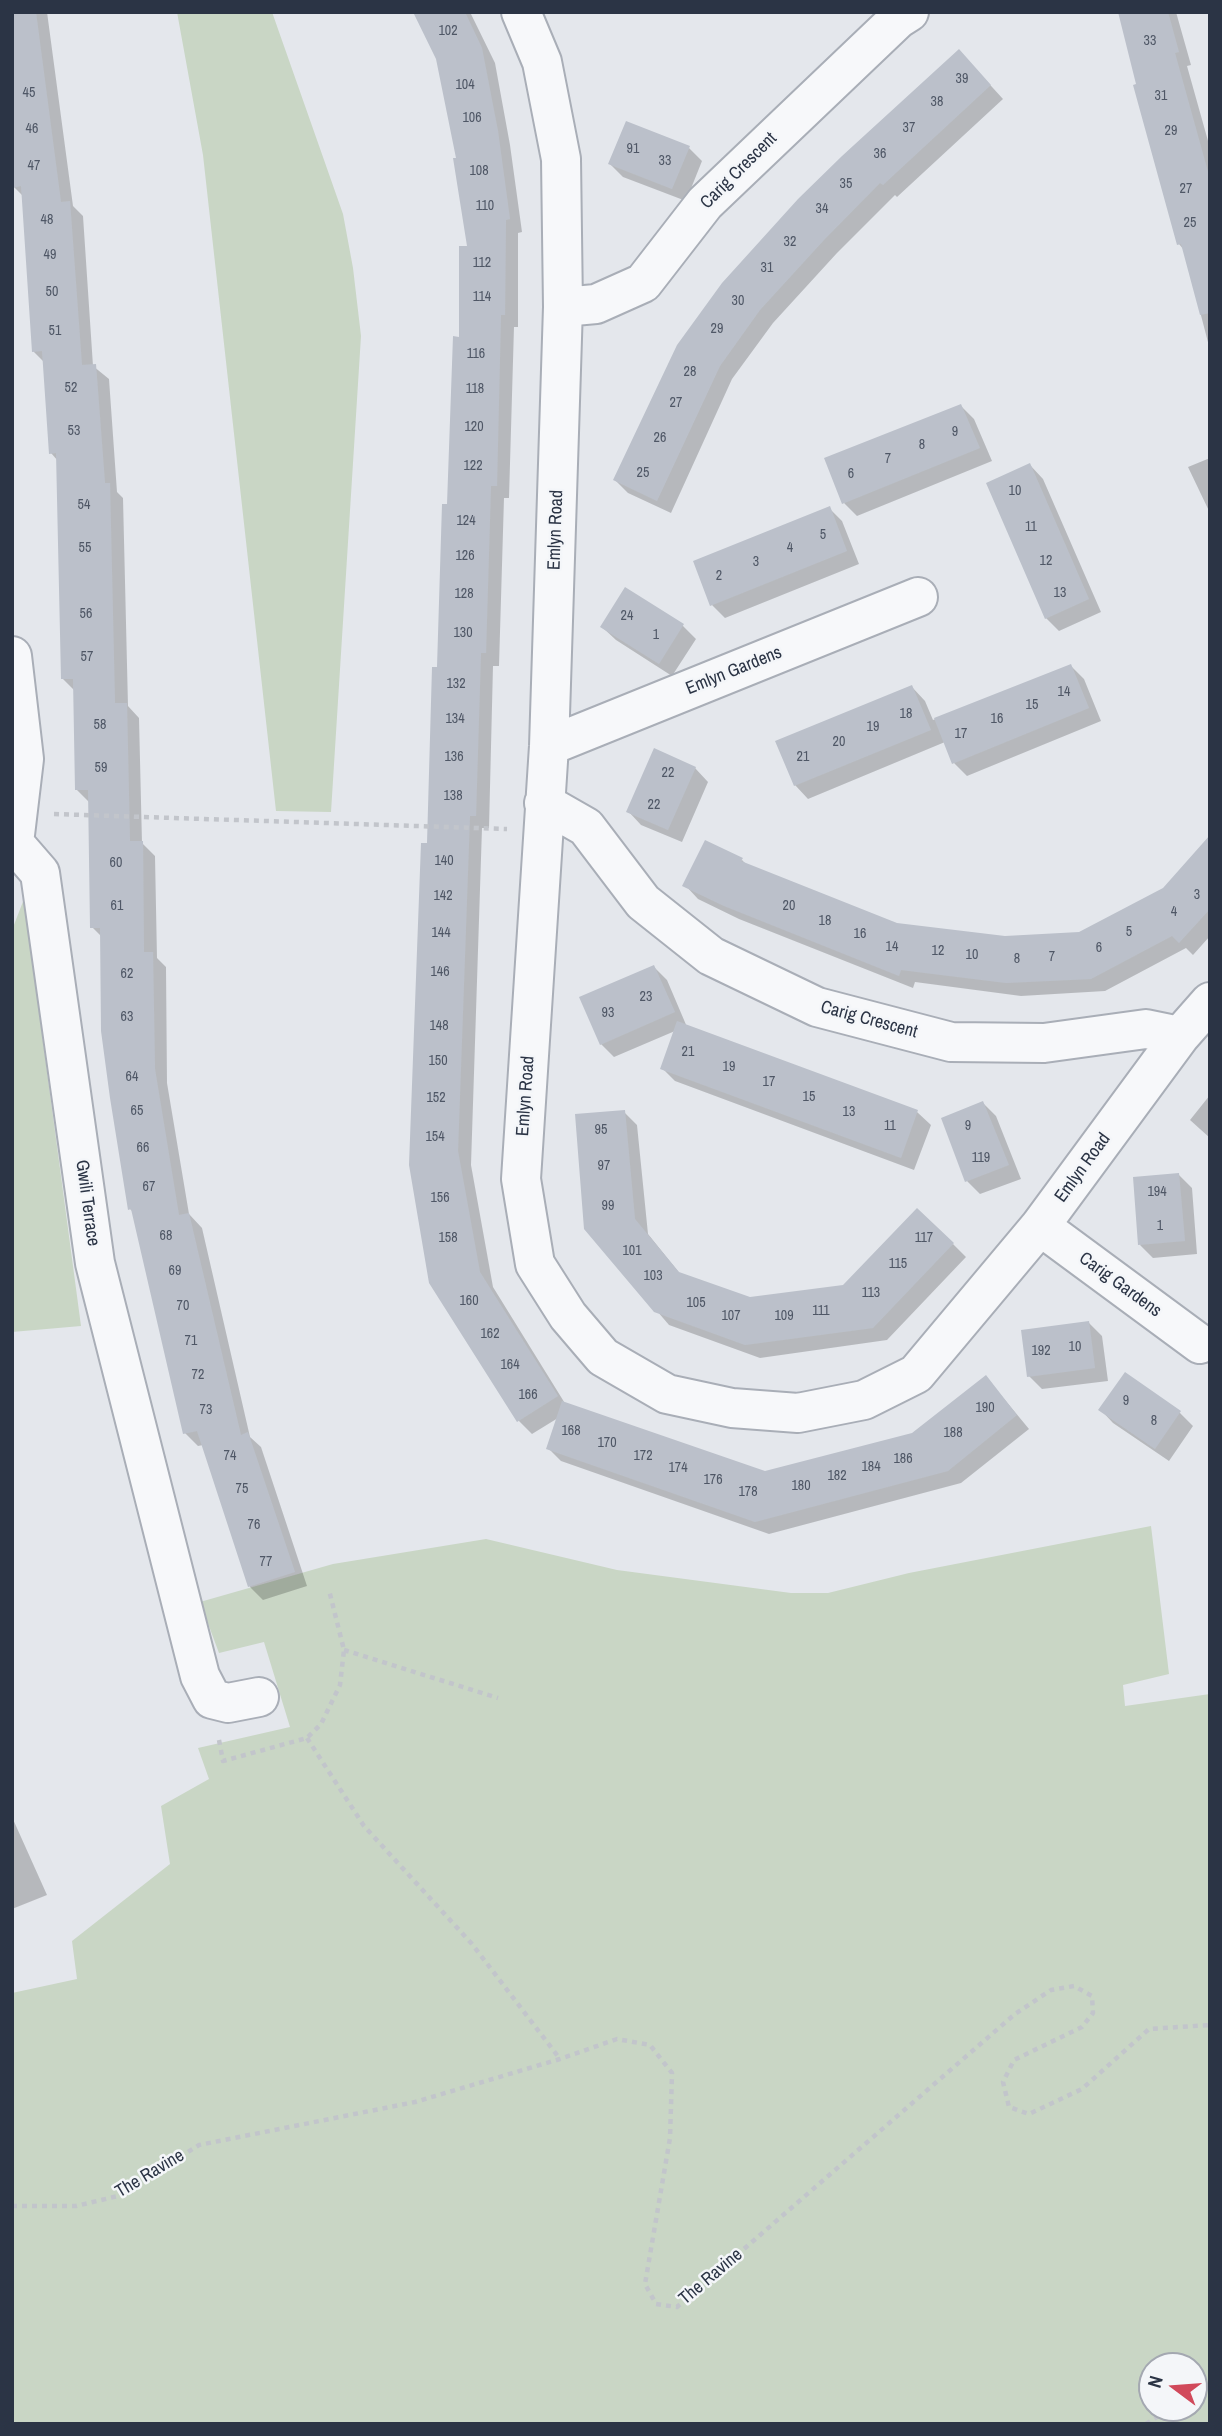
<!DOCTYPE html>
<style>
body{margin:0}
#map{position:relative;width:1222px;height:2436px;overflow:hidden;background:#e4e7ec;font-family:"Archivo Narrow",sans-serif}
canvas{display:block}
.frame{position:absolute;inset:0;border:14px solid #2b3445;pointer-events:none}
.north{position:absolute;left:1138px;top:2352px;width:70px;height:70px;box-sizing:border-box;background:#f4f6f9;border:2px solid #a4a8b1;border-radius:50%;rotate:286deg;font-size:19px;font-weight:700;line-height:28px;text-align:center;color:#2b3445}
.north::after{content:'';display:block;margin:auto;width:24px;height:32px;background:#d1495b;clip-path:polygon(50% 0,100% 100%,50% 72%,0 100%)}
</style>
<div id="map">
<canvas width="1222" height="2436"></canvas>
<div class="frame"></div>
<div class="north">N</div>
</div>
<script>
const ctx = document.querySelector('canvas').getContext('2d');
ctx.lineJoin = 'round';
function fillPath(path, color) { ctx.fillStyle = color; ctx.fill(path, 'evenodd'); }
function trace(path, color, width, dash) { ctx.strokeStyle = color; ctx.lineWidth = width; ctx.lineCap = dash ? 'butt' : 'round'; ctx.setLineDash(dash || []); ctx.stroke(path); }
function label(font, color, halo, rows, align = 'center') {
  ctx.font = font + ' "Archivo Narrow",sans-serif'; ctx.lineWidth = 5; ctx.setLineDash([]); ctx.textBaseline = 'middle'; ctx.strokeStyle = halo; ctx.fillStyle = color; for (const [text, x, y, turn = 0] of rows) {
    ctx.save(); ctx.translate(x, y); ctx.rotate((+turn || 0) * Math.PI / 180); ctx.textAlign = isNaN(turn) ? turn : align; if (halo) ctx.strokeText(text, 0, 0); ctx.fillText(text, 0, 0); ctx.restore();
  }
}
fillPath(new Path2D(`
 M177 12H272L343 214 353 268 361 336 331 812 276 811 203 155Z
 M24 899 81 1326 12 1332V930Z
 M1151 1526 1169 1674 1123 1685 1125 1706 1210 1694V2424H12V1993L77 1979 72 1941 170 1864 161 1806 209 1779 198 1748 290 1727 264 1642 219 1653 200 1602 333 1564 486 1539 617 1570 791 1593H828L909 1573ZM1152 2366H1194V2408H1152Z`), '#c9d6c5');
fillPath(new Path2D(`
 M12 12H47L73 206 83 216 93 366 109 379 117 492 123 498 128 706 139 718 142 843 155 856 157 958 166 967 167 1083 189 1214 202 1228 250 1437 261 1447 307 1586 263 1600 250 1587 203 1445 198 1446 185 1433 134 1213 130 1209 102 937 92 927 90 803 76 789 75 691 62 678 58 461 51 453 44 362 33 351 23 196 14 187Z
 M415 12H470L495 63 510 145 522 232 518 233V327H514L509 498H504L499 666H493L489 828H482L471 1165 493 1287 566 1405 765 1473 913 1434 986 1377 1029 1429 961 1483 769 1534 561 1461 548 1448 558 1418 532 1434 519 1421 431 1282 439 669 461 338 469 247 458 159 438 58Z
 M1119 12H1176L1191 65 1187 66 1210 148V350L1184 250 1179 244Z
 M972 65 1003 99 897 197 895 195 837 253 773 323 732 379 671 513 628 493 615 480 723 284Z
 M689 148 702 161 686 201 623 177 610 164Z
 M961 406 974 419 992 461 857 516 844 503Z
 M1210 458V513L1188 467Z
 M1030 465 1043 479 1101 612 1059 631 1046 618Z
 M829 508 842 521 859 564 725 618 712 605Z
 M683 626 696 639 672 676 616 640 602 627Z
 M1071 666 1084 679 1101 721 967 776 954 763 945 742 808 799 795 785 912 687 925 701 933 720Z
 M695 768 708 782 682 842 641 825 628 811Z
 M1210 838V936L1193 955 1186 948 1105 991 1021 996 915 982 913 988 739 919 698 899 685 885 742 860 748 866 896 924 1005 938 1079 934 1164 889Z
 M654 967 667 980 687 1027 917 1112 931 1125 914 1170 675 1081 662 1068 675 1031 614 1057 601 1044Z
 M1210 1095V1138L1190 1120Z
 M983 1103 996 1116 1021 1179 980 1194 967 1181 943 1119Z
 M624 1112 637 1125 648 1234 681 1275 749 1299 844 1287 953 1244 966 1257 887 1340 760 1358 669 1325 586 1228Z
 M1178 1174 1192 1188 1197 1254 1153 1258 1140 1245Z
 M1089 1323 1102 1336 1108 1381 1042 1389 1029 1376Z
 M1100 1409 1180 1413 1193 1426 1169 1461 1113 1423Z
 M12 1817 47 1895 12 1909Z`), '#0003');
fillPath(new Path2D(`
 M12 12H36L61 202 70 201 82 365 96 364 105 483H110L115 703H127L130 841H143L144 952H153L155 1069 179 1215 189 1213 241 1435 248 1432 295 1572 248 1587 197 1431 183 1434 131 1209 128 1210 110 1098 101 1031 100 928H90L88 790H75L73 679H61L56 453 49 454 42 351 32 352 21 186 12 188Z
 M413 12H465L482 48 498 131 510 219 506 220 505 315H501L497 486H491L486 653H481L476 816H470L458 1151 480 1272 558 1396 517 1422 429 1283 409 1165 421 843H427L432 667H437L442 504H447L453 336 459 337V246H467L453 158H456L436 59Z
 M1118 12H1168L1179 52 1175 53 1210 179V313L1200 315 1181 244 1177 245 1133 85 1136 84Z
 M959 49 991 85 883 185 880 183 824 240 760 310 720 366 657 501 613 480 677 345 722 283 798 199 842 156Z
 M626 121 690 146 672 189 608 164Z
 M961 404 980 448 842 504 824 458Z
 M1030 463 1089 599 1045 619 986 483Z
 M830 506 847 551 710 606 693 561Z
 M625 587 684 624 659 664 600 627Z
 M1071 664 1089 708 952 764 934 718Z
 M912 685 931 730 794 786 775 741Z
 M654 748 696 767 668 830 626 812Z
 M1210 835V909L1179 943 1172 936 1091 979 1006 983 901 970 899 976 724 906 682 886 705 840 743 858 741 861 897 923 1005 936 1079 932 1163 888Z
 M654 965 675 1012 600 1045 579 997Z
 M677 1021 918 1110 901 1158 660 1069Z
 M983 1101 1009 1165 965 1182 941 1118Z
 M625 1110 635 1219 679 1272 750 1297 843 1285 917 1208 954 1243 873 1328 745 1345 654 1312 584 1229 575 1114Z
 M1179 1173 1185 1241 1138 1245 1133 1177Z
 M1089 1321 1095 1368 1027 1377 1021 1330Z
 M1125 1372 1181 1411 1155 1449 1098 1410Z
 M986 1375 1017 1415 948 1471 755 1522 546 1449 562 1401 765 1471 912 1433Z`), '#bbc0ca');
const minor = new Path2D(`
 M521 12 542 62 561 159 563 307 549 746 521 1179 535 1264 568 1316 603 1357 667 1394 732 1408 798 1413 864 1400 916 1374 1040 1226 1180 1036 1210 1002
 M563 307 596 304 643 283 705 203 898 19 909 12
 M12 656 24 759 14 843 40 873 95 1263 200 1676 212 1699 228 1703 259 1697
 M549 746 918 597
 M544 803 586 827 643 902 711 956 817 1007 951 1042 1044 1043 1146 1029 1180 1036
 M1040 1226 1200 1344`);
trace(minor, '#a9aeb7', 42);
trace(new Path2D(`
 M54 814 507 829
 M344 1650 498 1698
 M307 1738 364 1826 472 1944 560 2059
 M219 1740 223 1761 307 1738 321 1724 340 1685 344 1650 329 1590
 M12 2206H76L118 2196 199 2145 415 2102 560 2059 617 2039 650 2045 672 2073 670 2138 645 2284 656 2304 677 2307 1015 2014 1051 1990 1074 1986 1092 1996 1093 2013 1082 2027 1014 2060 1003 2082 1009 2107 1029 2114 1082 2089 1149 2029 1210 2025
 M1194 2394 1210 2385
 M1146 2424 1171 2408`), '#c2c5cb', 4.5, [5, 5]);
trace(minor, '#f7f8fa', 38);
label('14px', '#4f5766', null, [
 ["102",448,31],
 ["33",1150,41],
 ["39",962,79],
 ["104",465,85],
 ["45",29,93],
 ["31",1161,96],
 ["38",937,102],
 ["106",472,118],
 ["37",909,128],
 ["46",32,129],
 ["29",1171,131],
 ["91",633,149],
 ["36",880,154],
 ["33",665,161],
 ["47",34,166],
 ["108",479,171],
 ["35",846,184],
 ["27",1186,189],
 ["110",485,206],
 ["34",822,209],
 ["48",47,220],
 ["25",1190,223],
 ["32",790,242],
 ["49",50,255],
 ["112",482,263],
 ["31",767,268],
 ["50",52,292],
 ["114",482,297],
 ["30",738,301],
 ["29",717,329],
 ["51",55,331],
 ["116",476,354],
 ["28",690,372],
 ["52",71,388],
 ["118",475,389],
 ["27",676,403],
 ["120",474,427],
 ["53",74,431],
 ["9",955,432],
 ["26",660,438],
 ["8",922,445],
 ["7",888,459],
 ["122",473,466],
 ["25",643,473],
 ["6",851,474],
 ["10",1015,491],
 ["54",84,505],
 ["124",466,521],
 ["11",1031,527],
 ["5",823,535],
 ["55",85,548],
 ["4",790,548],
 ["126",465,556],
 ["12",1046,561],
 ["3",756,562],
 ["2",719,576],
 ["13",1060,593],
 ["128",464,594],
 ["56",86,614],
 ["24",627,616],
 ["130",463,633],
 ["1",656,635],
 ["57",87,657],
 ["132",456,684],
 ["14",1064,692],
 ["15",1032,705],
 ["18",906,714],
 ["134",455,719],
 ["16",997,719],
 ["58",100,725],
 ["19",873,727],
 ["17",961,734],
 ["20",839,742],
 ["136",454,757],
 ["21",803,757],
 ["59",101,768],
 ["22",668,773],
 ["138",453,796],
 ["22",654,805],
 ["140",444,861],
 ["60",116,863],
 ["3",1197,895],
 ["142",443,896],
 ["61",117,906],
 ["20",789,906],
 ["4",1174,912],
 ["18",825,921],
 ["5",1129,932],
 ["144",441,933],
 ["16",860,934],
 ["14",892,947],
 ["6",1099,948],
 ["12",938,951],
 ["10",972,955],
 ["7",1052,957],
 ["8",1017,959],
 ["146",440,972],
 ["62",127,974],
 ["23",646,997],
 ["93",608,1013],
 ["63",127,1017],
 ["148",439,1026],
 ["21",688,1052],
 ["150",438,1061],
 ["19",729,1067],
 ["64",132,1077],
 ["17",769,1082],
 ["15",809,1097],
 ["152",436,1098],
 ["65",137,1111],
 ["13",849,1112],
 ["11",890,1126],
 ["9",968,1126],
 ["95",601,1130],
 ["154",435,1137],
 ["66",143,1148],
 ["119",981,1158],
 ["97",604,1166],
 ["67",149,1187],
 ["194",1157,1192],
 ["156",440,1198],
 ["99",608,1206],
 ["1",1160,1226],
 ["68",166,1236],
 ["158",448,1238],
 ["117",924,1238],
 ["101",632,1251],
 ["115",898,1264],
 ["69",175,1271],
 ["103",653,1276],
 ["113",871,1293],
 ["160",469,1301],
 ["105",696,1303],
 ["70",183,1306],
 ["111",821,1311],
 ["107",731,1316],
 ["109",784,1316],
 ["162",490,1334],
 ["71",191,1341],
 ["10",1075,1347],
 ["192",1041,1351],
 ["164",510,1365],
 ["72",198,1375],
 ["166",528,1395],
 ["9",1126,1401],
 ["190",985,1408],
 ["73",206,1410],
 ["8",1154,1421],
 ["168",571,1431],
 ["188",953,1433],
 ["170",607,1443],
 ["74",230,1456],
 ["172",643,1456],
 ["186",903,1459],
 ["184",871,1467],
 ["174",678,1468],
 ["182",837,1476],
 ["176",713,1480],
 ["180",801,1486],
 ["75",242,1489],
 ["178",748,1492],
 ["76",254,1525],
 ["77",266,1562]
]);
label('18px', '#2b3445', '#f4f6f9', [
 ["Carig Crescent",739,171,-45],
 ["Emlyn Road",556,530,-88],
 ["Emlyn Gardens",734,671,-22],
 ["Carig Crescent",869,1020,15],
 ["Emlyn Road",526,1096,-86],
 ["Emlyn Road",1083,1168,-54],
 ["Gwili Terrace",87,1203,82],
 ["Carig Gardens",1120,1285,36],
 ["The Ravine",150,2174,-31],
 ["The Ravine",711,2277,-40]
]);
</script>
